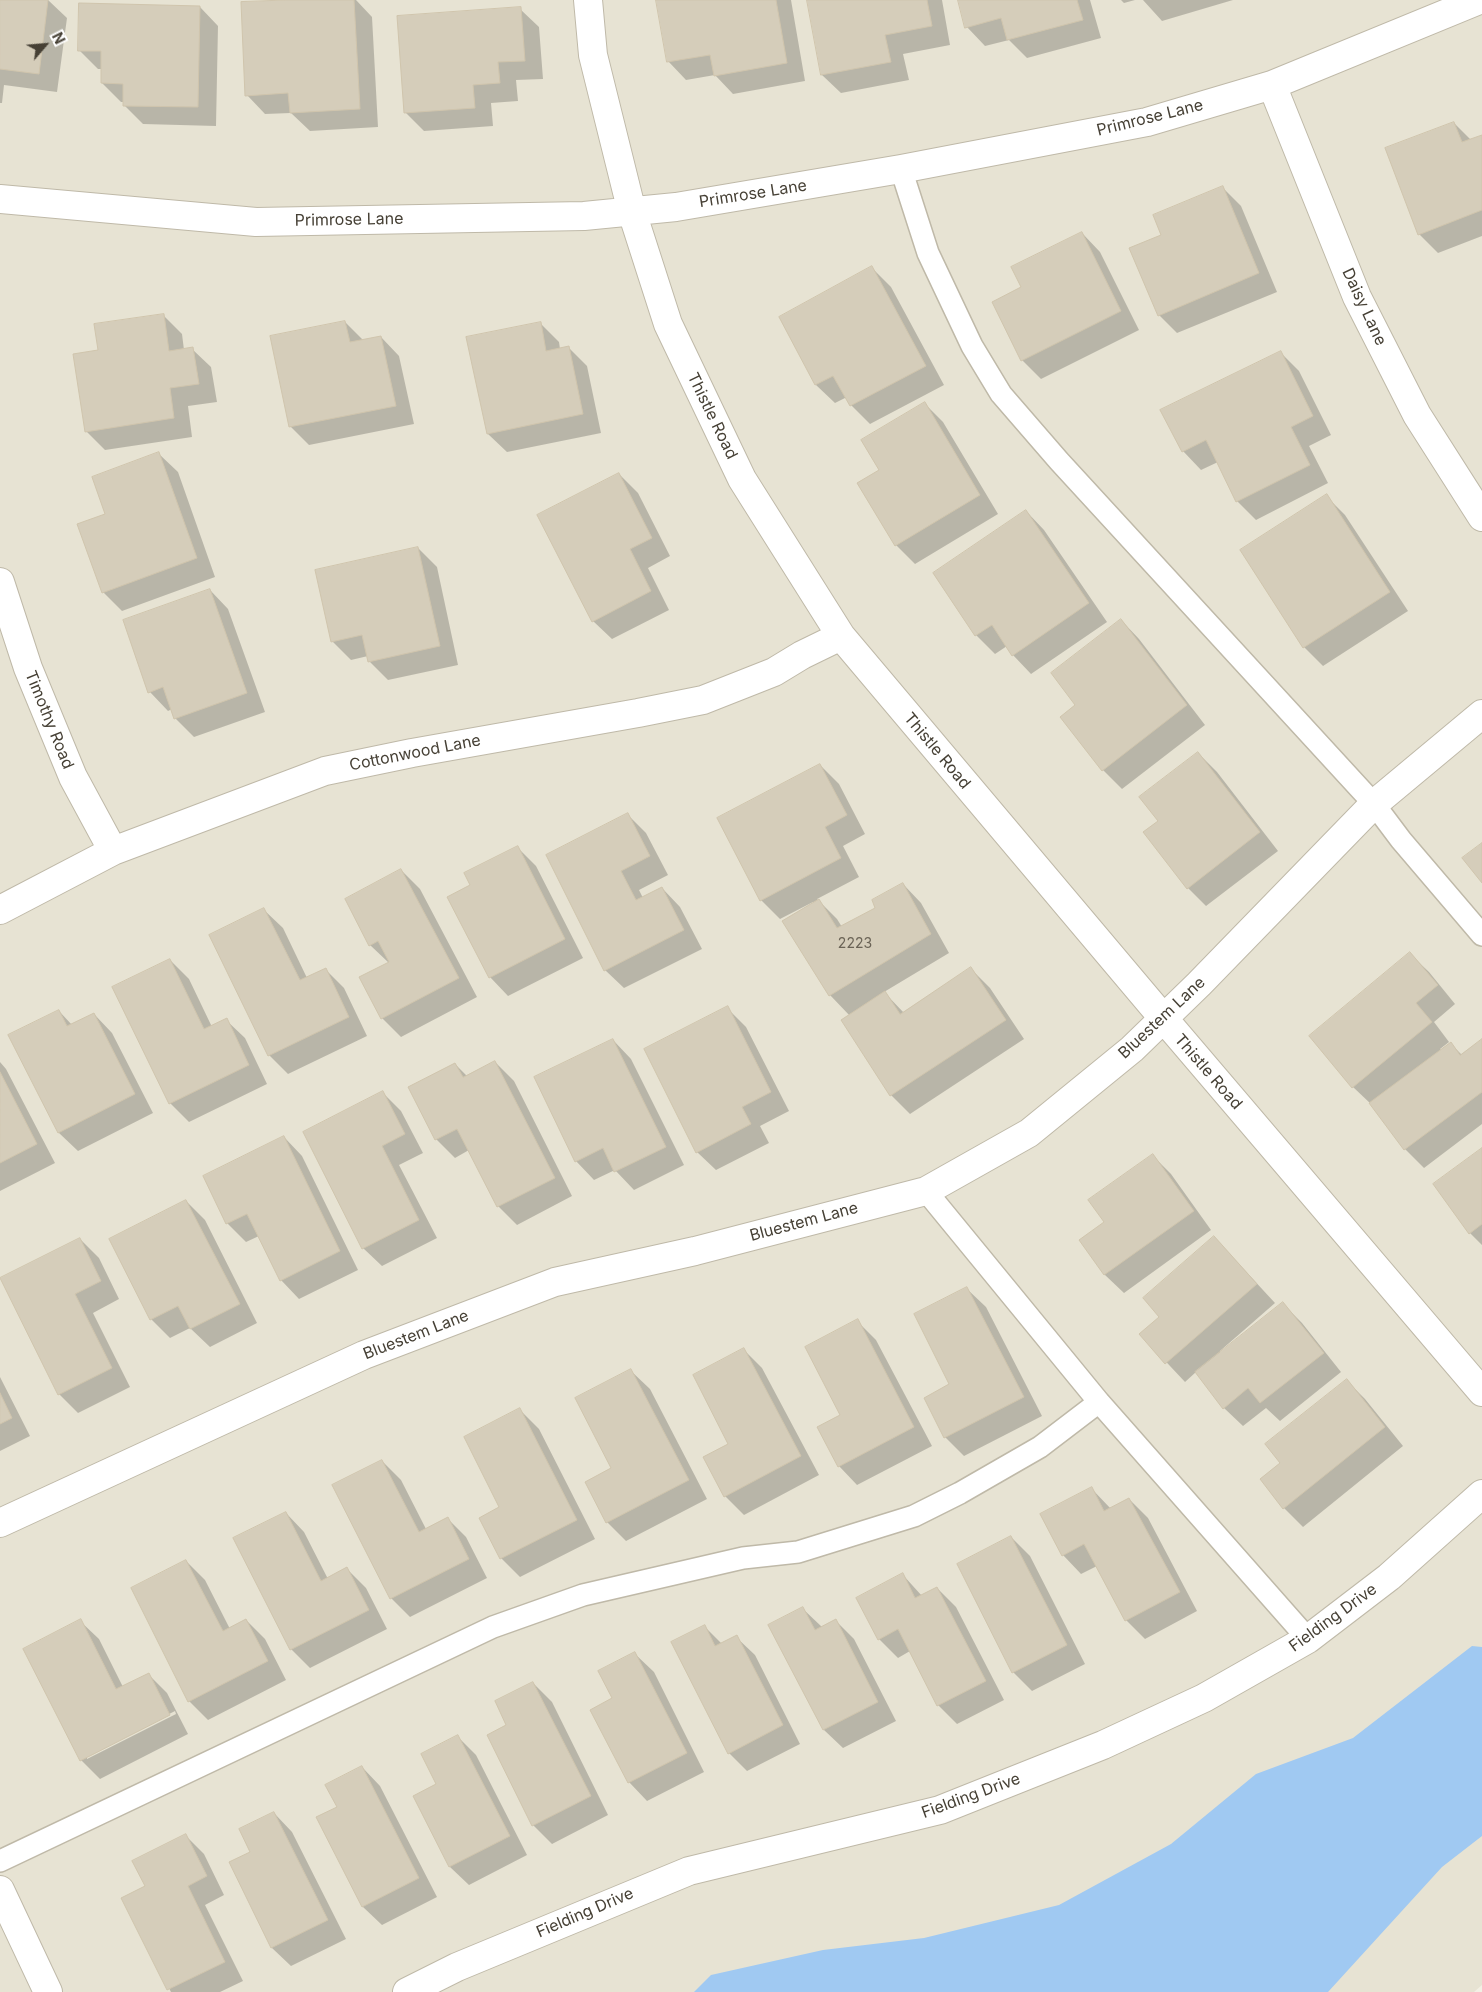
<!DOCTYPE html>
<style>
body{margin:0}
#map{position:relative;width:1482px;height:1992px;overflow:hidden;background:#f3f0e5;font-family:Inter,sans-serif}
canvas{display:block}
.north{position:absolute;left:20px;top:20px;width:50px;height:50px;-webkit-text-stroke:4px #fff;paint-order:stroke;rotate:63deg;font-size:14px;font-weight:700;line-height:20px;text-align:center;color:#464035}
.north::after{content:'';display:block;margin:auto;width:18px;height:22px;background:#464035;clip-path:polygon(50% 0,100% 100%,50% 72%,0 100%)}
</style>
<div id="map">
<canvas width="1482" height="1992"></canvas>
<div class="north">N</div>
</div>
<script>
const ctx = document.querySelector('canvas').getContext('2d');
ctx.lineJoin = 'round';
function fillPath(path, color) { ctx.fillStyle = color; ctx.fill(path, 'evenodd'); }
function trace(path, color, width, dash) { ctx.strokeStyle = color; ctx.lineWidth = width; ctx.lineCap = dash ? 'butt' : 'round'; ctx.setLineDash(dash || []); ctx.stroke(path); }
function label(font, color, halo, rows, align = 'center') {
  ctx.font = font + ' Inter,sans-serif'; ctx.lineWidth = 4; ctx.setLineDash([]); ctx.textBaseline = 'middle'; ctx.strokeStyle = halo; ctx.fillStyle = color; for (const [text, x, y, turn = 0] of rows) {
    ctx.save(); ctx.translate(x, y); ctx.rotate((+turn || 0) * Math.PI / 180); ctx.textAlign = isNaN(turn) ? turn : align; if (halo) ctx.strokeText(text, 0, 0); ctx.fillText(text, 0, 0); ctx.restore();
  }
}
fillPath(new Path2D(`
 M0 0H1482V1985L1474 1992H0Z`), '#e7e3d3');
fillPath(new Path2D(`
 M1472 1646 1482 1647V1836L1442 1867 1328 1992H694L711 1975 823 1950 924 1938 1059 1905 1171 1844 1256 1774 1353 1738Z`), '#a0c9f2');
fillPath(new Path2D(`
 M0 0H48L67 18 57 92 4 85 2 103H0Z
 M311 0H356L372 17 378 127 310 131 291 113 265 114 247 95Z
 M657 0H791L805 81 733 94 715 75 686 80 668 61Z
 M808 0H942L950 45 903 54 909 80 841 93 822 75Z
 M959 0H1090L1101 38 1027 58 1009 40 985 46 967 27Z
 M1121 0H1135L1124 3Z
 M1143 0H1233L1162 21Z
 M200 7 218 26 216 126 143 124 124 105V102H121L102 83V69H98L79 50Z
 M520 9 539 27 543 79 516 80 518 101 491 103 493 126 424 131 405 112Z
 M1454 123 1471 140 1482 136V236L1438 253 1419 234Z
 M1223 188 1241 206 1277 292 1177 333 1159 315Z
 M1082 233 1100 252 1139 330 1041 379 1022 360 1023 288Z
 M872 268 891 287 944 385 870 424 851 405 847 397 835 403 816 385 780 318Z
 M163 315 182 334 184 350 192 349 211 367 217 402 188 406 192 437 105 450 86 431 99 351Z
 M345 322 364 341 381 337 399 356 414 424 309 445 290 426Z
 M540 323 559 342 560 349 568 347 587 366 601 433 507 452 488 434Z
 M1280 352 1299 371 1331 435 1309 446 1328 483 1256 520 1237 501 1218 462 1201 470 1183 451Z
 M924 403 943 422 998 514 915 564 896 545 880 471Z
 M159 454 178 472 215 577 122 611 103 592Z
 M619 474 638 493 670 556 648 568 669 610 612 639 593 621Z
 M1326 496 1345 515 1408 611 1323 666 1304 647 1242 550Z
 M1026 511 1044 530 1107 622 1031 674 1013 655 1007 646 995 654 976 635 934 574Z
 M418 548 437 567 458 665 388 680 369 661 368 656 351 660 332 641Z
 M210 590 228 609 265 712 194 737 175 718 172 709 168 711 150 692Z
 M1121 620 1139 639 1205 725 1122 789 1103 770 1062 717 1077 705Z
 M1198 753 1217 772 1278 851 1206 906 1188 888 1160 821Z
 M820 765 839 784 865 834 843 846 859 877 817 899 837 919 842 927 876 909 903 884 921 903 949 953 884 992 904 1013 971 969 990 988 1024 1039 910 1114 891 1095 850 1016 830 995 813 902 780 919 761 900Z
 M628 815 646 833 668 875 639 890 643 898 662 888 680 907 702 949 624 988 605 970Z
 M517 847 536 866 583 958 508 996 490 977 472 886Z
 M401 870 420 889 477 997 401 1037 382 1018 389 963 370 945Z
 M264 910 283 928 307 978 325 969 344 988 367 1036 288 1074 269 1055Z
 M1410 954 1429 972 1455 1004 1434 1022 1449 1042 1440 1049 1442 1051 1451 1044 1462 1055 1482 1040V1124L1424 1168 1405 1149 1372 1105 1353 1087Z
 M170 960 189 979 212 1027 226 1020 245 1038 267 1084 189 1122 170 1103Z
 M727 1008 746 1027 789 1111 760 1126 769 1143 716 1170 697 1152Z
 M59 1011 72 1025 94 1014 112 1033 153 1113 78 1151 59 1133 10 1036Z
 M613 1040 631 1059 684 1165 634 1190 615 1170 594 1180 576 1161Z
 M0 1062 6 1069 55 1163 0 1191Z
 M495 1062 514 1081 572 1196 517 1225 498 1206 469 1150 455 1158 436 1139 455 1064 467 1076Z
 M383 1093 401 1111 423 1153 399 1165 437 1238 382 1266 363 1248Z
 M284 1137 302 1156 358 1270 299 1299 281 1280 259 1236 246 1242 227 1223 204 1177Z
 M1482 1150V1245L1470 1233Z
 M1153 1156 1171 1174 1211 1230 1124 1293 1105 1275 1081 1240 1106 1222Z
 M186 1201 205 1220 257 1323 210 1347 190 1328 170 1338 152 1320 111 1240Z
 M1214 1237 1275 1303 1220 1351 1221 1353 1283 1304 1302 1323 1341 1372 1280 1421 1266 1408 1243 1426 1224 1408 1196 1372 1185 1382 1141 1335 1161 1317Z
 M80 1239 99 1258 119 1299 93 1313 130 1387 78 1413 59 1394 1 1279Z
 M967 1289 986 1307 1042 1416 964 1456 945 1437 951 1384Z
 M857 1321 876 1340 932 1446 857 1485 839 1466 841 1415Z
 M744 1350 762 1368 819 1475 744 1515 725 1496 705 1458 730 1444Z
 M631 1371 650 1389 707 1499 626 1541 607 1522 613 1469Z
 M0 1377 30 1436 0 1451Z
 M1347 1381 1365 1399 1403 1446 1303 1527 1284 1508 1261 1479 1282 1463Z
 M520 1410 539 1429 595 1539 520 1577 501 1558Z
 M382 1461 401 1480 426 1529 447 1518 466 1537 487 1578 410 1617 391 1598Z
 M1091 1488 1111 1509 1129 1499 1148 1518 1197 1611 1145 1639 1126 1620 1097 1566 1081 1574 1063 1555Z
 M286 1513 304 1532 328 1579 347 1569 366 1588 387 1629 310 1668 291 1649Z
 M1011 1537 1030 1556 1085 1664 1032 1691 1013 1672Z
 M186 1561 205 1580 230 1629 246 1620 265 1639 286 1680 208 1720 189 1701Z
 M903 1575 922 1596 937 1588 956 1607 1004 1700 957 1724 938 1705 910 1651 898 1658 879 1639Z
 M803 1609 822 1627 835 1620 854 1639 896 1721 843 1748 824 1730 770 1625Z
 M80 1621 99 1639 123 1687 148 1674 167 1693 188 1734 100 1779 81 1760ZM175 1711 176 1714 87 1759V1756Z
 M704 1626 722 1644 736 1637 755 1655 800 1744 747 1771 729 1753Z
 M635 1654 654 1672 704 1772 647 1801 629 1782 614 1699Z
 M533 1683 552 1702 608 1815 552 1844 533 1825Z
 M458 1737 476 1755 527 1855 469 1885 450 1867 414 1797 438 1785Z
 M362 1767 380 1786 437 1897 382 1925 363 1907 318 1818 338 1807Z
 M274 1813 292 1832 346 1939 291 1966 272 1948 231 1863 251 1853Z
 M185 1835 204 1854 224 1895 205 1905 243 1981 220 1992H171L123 1898 146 1886Z`), '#0003');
const building = new Path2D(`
 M0 0H48L39 74 0 69Z
 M286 0H354L360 109 290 113 288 93 245 96 241 2Z
 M656 0H776L787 63 714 76 710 55 667 62Z
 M807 0H927L932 26 885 35 891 62 821 75Z
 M958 0H1077L1083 20 1007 40 1001 18 965 28Z
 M79 3 200 6 198 107 123 106V84L101 83V51H78Z
 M521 7 525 61 498 62 500 83 473 85 475 108 404 113 397 16Z
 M1454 122 1462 142 1482 135V210L1418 235 1385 148Z
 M1223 186 1259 273 1158 316 1129 248 1161 235 1153 215Z
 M1082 232 1121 311 1021 361 992 302 1021 287 1011 267Z
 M872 266 926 366 850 406 833 376 815 385 779 317Z
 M164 314 169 351 193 347 199 384 170 388 174 418 85 432 73 354 98 350 94 324Z
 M345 321 350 342 381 336 396 406 289 427 270 336Z
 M541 322 546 351 569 346 583 414 487 434 466 337Z
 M1281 351 1313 416 1291 427 1310 465 1236 502 1206 440 1182 452 1160 410Z
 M925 402 980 495 895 546 857 483 879 470 861 440Z
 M159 452 197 558 102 593 77 524 105 514 92 477Z
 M619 473 652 538 630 549 651 591 592 622 537 515Z
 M1327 494 1390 592 1303 648 1240 550Z
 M1026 510 1089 603 1012 656 992 625 975 636 933 573Z
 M418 547 440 646 368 662 362 635 331 642 315 570Z
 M210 589 247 693 174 719 163 687 148 693 123 620Z
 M1121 619 1187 705 1102 771 1060 717 1075 705 1051 673Z
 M1198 752 1260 832 1187 889 1143 832 1158 821 1139 797Z
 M820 764 847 815 825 827 841 858 760 901 717 818Z
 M628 813 650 856 621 871 636 900 662 887 684 930 604 971 546 855Z
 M1482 843V883L1462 858Z
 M518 846 565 939 489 978 447 897 470 885 464 873Z
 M401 869 459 978 381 1019 359 977 389 962 378 941 369 946 345 899Z
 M903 883 931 934 829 996 782 921 819 899 837 928 875 908 872 900Z
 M264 908 300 980 326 968 349 1017 268 1056 209 935Z
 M1410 952 1438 985 1416 1003 1432 1022 1352 1088 1309 1036Z
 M170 959 204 1029 227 1018 249 1065 169 1104 112 987Z
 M971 967 1006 1020 890 1096 841 1020 885 991 900 1014Z
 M728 1006 771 1092 742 1107 751 1124 696 1153 644 1049Z
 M59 1010 67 1026 94 1013 135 1094 58 1133 8 1035Z
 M613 1039 666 1147 614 1172 603 1148 575 1162 534 1077Z
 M1482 1039V1092L1404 1150 1369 1103 1451 1042 1460 1055Z
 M495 1061 555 1178 497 1207 457 1129 435 1140 408 1087 455 1063 463 1077Z
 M0 1072 37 1144 0 1163Z
 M383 1091 405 1134 382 1146 419 1220 362 1249 303 1132Z
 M284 1136 340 1251 280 1281 247 1214 226 1224 203 1176Z
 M1482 1148V1224L1469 1234 1433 1184Z
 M1153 1154 1194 1211 1104 1275 1079 1240 1104 1222 1088 1200Z
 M186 1200 240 1304 190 1329 178 1306 150 1320 109 1239Z
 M1214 1236 1257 1284 1165 1364 1139 1334 1159 1317 1143 1298Z
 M80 1238 101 1281 75 1294 112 1368 58 1395 0 1278Z
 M967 1287 1024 1397 944 1438 924 1398 949 1384 914 1314Z
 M1283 1302 1324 1353 1260 1403 1248 1388 1223 1409 1195 1372Z
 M858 1319 914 1427 838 1467 817 1427 840 1415 805 1347Z
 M744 1348 801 1456 724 1497 703 1457 728 1444 693 1375Z
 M631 1369 689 1480 606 1523 585 1482 611 1468 575 1398Z
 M1347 1379 1385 1427 1283 1509 1260 1479 1280 1463 1265 1444Z
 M0 1393 12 1418 0 1424Z
 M520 1408 577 1520 500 1559 479 1518 499 1507 464 1437Z
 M382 1460 419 1532 448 1517 469 1559 390 1599 332 1485Z
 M1092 1487 1104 1511 1129 1498 1180 1592 1125 1621 1084 1544 1062 1556 1040 1514Z
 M286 1512 321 1581 347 1567 369 1610 290 1650 233 1538Z
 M1011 1536 1067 1645 1012 1673 957 1564Z
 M186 1560 223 1631 246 1619 268 1661 188 1702 131 1588Z
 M903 1573 915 1598 937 1587 986 1681 937 1706 898 1629 878 1640 856 1598Z
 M803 1607 815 1630 836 1619 878 1702 823 1730 768 1625Z
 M81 1619 116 1689 149 1673 170 1715 80 1761 23 1649Z
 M705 1625 715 1646 737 1635 783 1725 728 1754 671 1642Z
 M635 1652 687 1753 628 1783 590 1710 612 1698 598 1671Z
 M533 1682 591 1796 532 1826 487 1735 506 1725 495 1701Z
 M458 1735 510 1836 449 1867 413 1796 436 1784 421 1754Z
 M362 1766 419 1878 362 1907 316 1817 337 1807 325 1785Z
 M274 1812 328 1920 271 1948 229 1862 250 1852 239 1829Z
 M186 1834 207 1876 188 1886 225 1962 167 1990 121 1898 145 1886 132 1861Z`);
fillPath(building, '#d5cdba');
trace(building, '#d0c5ad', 1);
const lane = new Path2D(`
 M901 169 928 253 972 346 1001 394 1059 461 1374 804 1401 840 1482 935
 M926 1191 1099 1402 1308 1639
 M0 1861 493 1627 583 1595 743 1558 798 1552 914 1516 960 1493 1040 1447 1099 1402`);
const street = new Path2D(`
 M588 0 593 55 632 212 668 324 742 479 841 636 1164 1019 1482 1392
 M1272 85 1357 297 1417 415 1482 517
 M0 199 256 222 584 216 676 207 901 169 1147 122 1272 85 1479 0
 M0 582 28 668 73 777 113 851
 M0 910 113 851 325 771 412 753 638 713 703 700 774 672 802 655 841 636
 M0 1523 364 1355 555 1282 695 1251 926 1191 1029 1133 1132 1049 1199 984 1374 804 1482 714
 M0 1890 48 1992
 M407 1992 457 1967 689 1871 940 1810 1103 1745 1204 1698 1308 1639 1389 1577 1482 1494`);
trace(lane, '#bfb9a8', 24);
trace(street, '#bfb9a8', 30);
trace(lane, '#fff', 21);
trace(street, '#fff', 28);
label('14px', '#6a6356', null, [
 ["2223",855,944]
]);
label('16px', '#464035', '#fff', [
 ["Primrose Lane",1150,118,-14],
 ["Primrose Lane",753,194,-9],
 ["Primrose Lane",349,220,-1],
 ["Daisy Lane",1364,307,65],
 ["Thistle Road",712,416,64],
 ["Timothy Road",49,720,68],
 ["Thistle Road",937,751,50],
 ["Cottonwood Lane",415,753,-11],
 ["Bluestem Lane",1162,1018,-43],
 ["Thistle Road",1208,1072,49],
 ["Bluestem Lane",804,1222,-15],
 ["Bluestem Lane",416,1335,-21],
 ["Fielding Drive",1333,1618,-36],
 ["Fielding Drive",971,1796,-20],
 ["Fielding Drive",585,1913,-23]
]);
</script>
